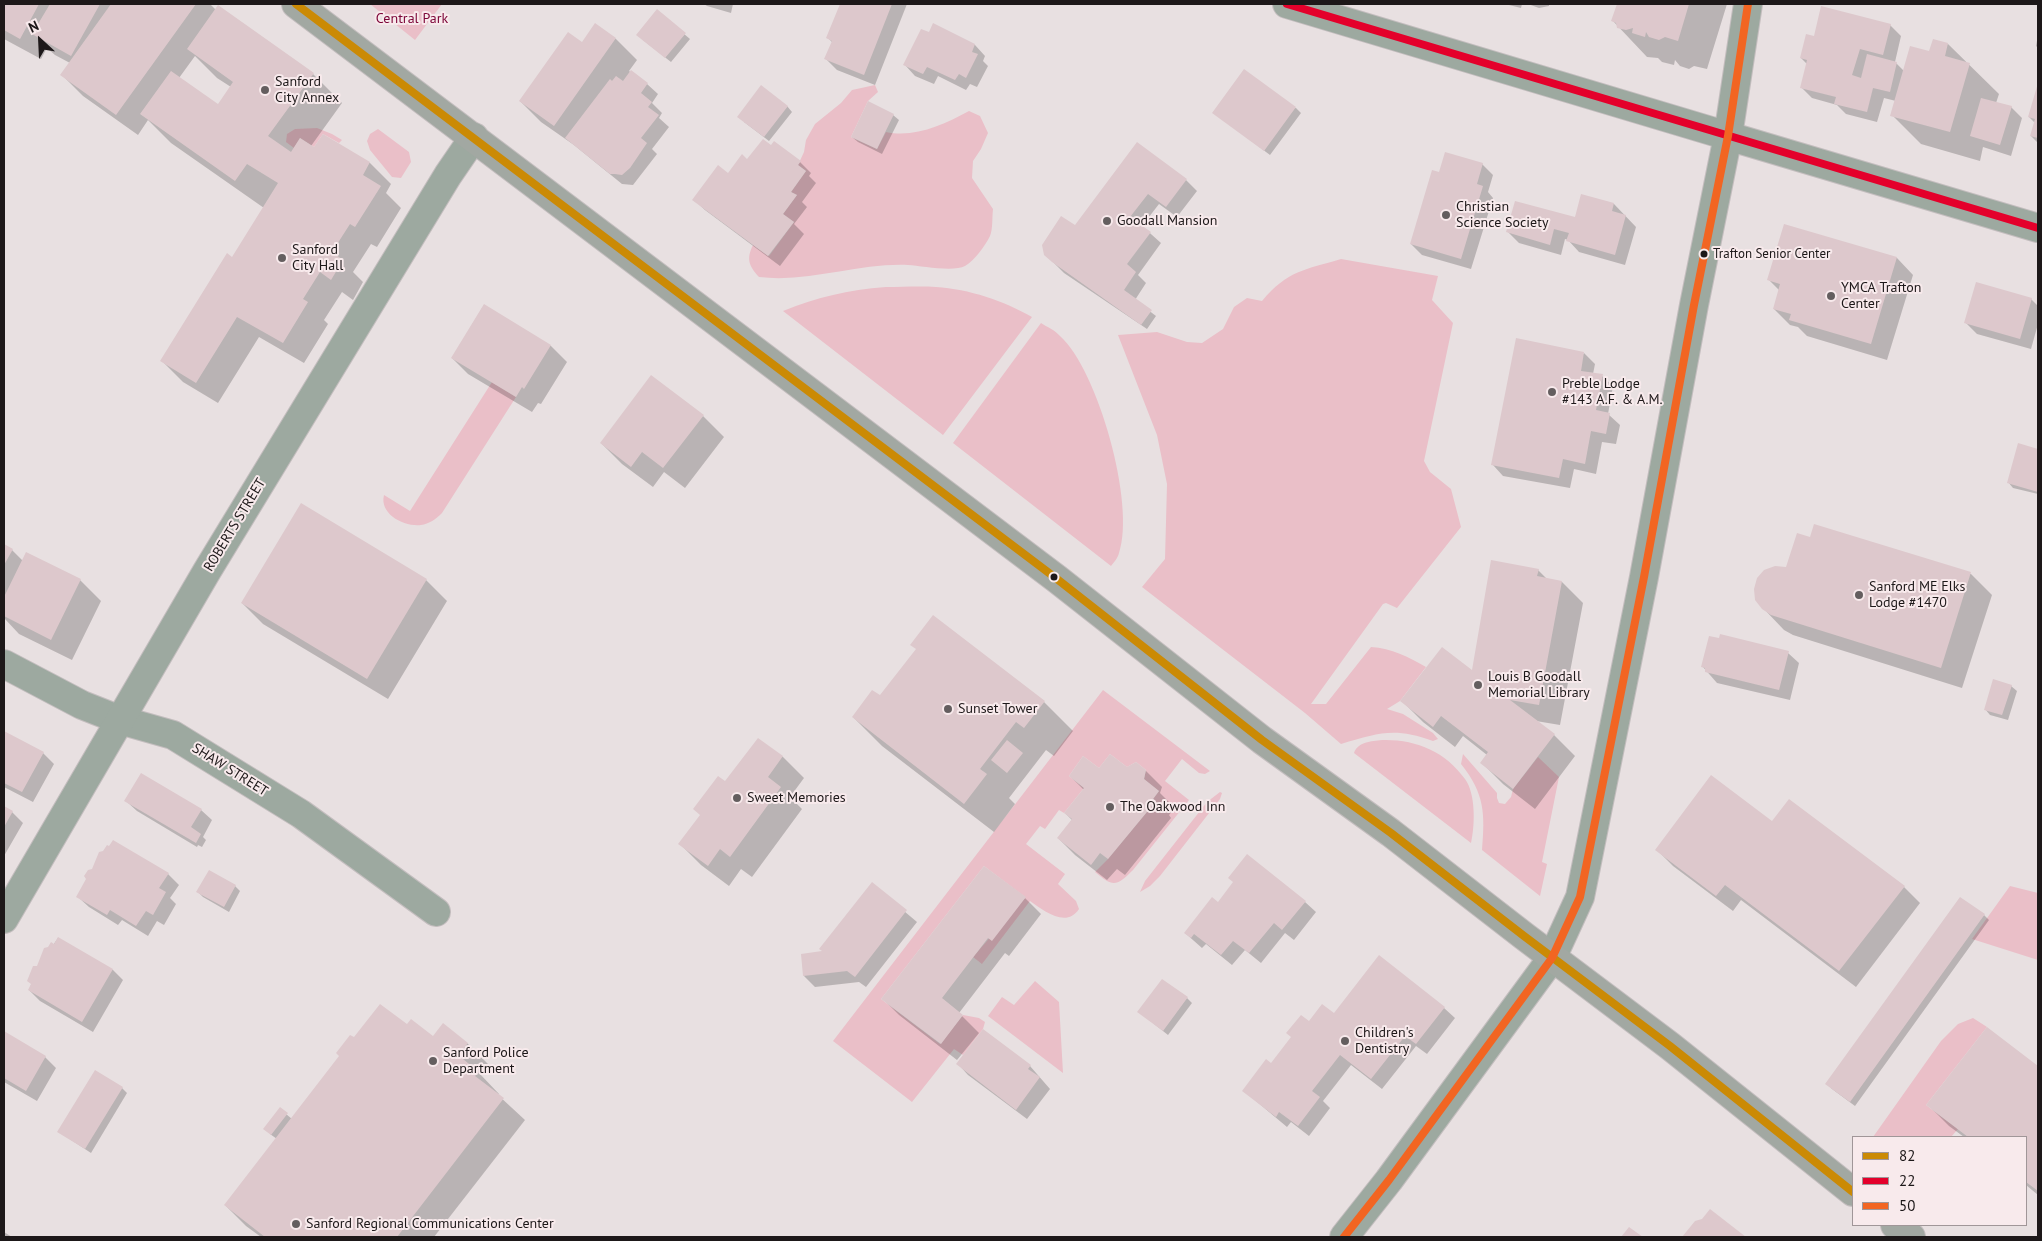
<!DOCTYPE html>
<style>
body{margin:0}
#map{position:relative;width:2042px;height:1241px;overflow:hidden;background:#e8e0e1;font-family:"PT Sans",sans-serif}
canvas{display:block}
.frame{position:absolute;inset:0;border:5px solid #1d1819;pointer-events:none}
.legend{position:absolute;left:1852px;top:1136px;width:175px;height:90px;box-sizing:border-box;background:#f8eaec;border:1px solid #a09698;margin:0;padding:6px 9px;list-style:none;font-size:15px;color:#1d1819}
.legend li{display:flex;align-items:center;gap:10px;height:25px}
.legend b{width:25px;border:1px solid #a09698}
.north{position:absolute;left:15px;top:15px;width:50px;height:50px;-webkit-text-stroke:4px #f8eaec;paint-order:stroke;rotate:335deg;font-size:14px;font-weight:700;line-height:20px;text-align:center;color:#1d1819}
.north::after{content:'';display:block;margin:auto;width:18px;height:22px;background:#1d1819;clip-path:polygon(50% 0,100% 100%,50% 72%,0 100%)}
</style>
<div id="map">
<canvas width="2042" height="1241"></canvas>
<div class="frame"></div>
<ul class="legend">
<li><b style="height:6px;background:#cb8a05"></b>82</li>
<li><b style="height:6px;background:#e4002b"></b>22</li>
<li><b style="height:6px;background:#f26522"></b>50</li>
</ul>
<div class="north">N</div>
</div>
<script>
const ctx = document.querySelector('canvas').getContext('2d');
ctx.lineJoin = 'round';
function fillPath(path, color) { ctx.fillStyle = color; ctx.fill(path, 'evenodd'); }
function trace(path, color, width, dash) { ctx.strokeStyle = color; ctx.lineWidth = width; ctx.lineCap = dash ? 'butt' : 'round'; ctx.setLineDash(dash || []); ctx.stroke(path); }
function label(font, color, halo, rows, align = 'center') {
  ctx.font = font + ' "PT Sans",sans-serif'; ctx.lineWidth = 4; ctx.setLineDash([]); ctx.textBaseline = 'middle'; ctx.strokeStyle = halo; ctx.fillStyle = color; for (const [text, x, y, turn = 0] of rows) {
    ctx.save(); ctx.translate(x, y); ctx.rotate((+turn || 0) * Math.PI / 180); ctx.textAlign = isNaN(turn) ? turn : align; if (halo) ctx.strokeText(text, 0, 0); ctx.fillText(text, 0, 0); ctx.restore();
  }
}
fillPath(new Path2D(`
 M370 4H442L415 40Z
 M875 85 878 92 868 101 851 137 877 149 886 132C915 138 943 125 969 111L980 116 988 133 981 149 973 161 972 178 993 209C992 217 993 229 990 236 985 246 975 260 965 266 954 272 921 266 908 265 857 263 809 283 759 277 749 266 746 259 753 245L769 256 794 222 783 214 797 195 791 192 806 171 798 165 804 152 806 140 815 124 841 103 852 90Z
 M317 128 332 134 342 140 339 143 323 134 314 147 300 138 294 148 286 142 287 134 295 129Z
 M378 129 409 152 411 162 401 178 392 177 370 150 367 141 370 134Z
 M1341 259 1438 276 1432 300 1453 323 1424 461 1430 472 1451 489 1461 527 1397 608 1386 603 1383 604 1311 704H1326L1371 647C1392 648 1408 657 1426 667L1400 701 1387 709 1403 714 1433 733 1438 739 1433 741C1394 727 1379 733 1341 744L1305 713 1142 587 1165 559 1167 484 1157 435 1118 335 1157 332 1187 342 1202 343 1223 329 1234 307 1247 298 1262 301C1288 270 1305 270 1341 259Z
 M886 287C902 287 920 286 936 287 969 289 1004 301 1032 317L943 435 783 311C818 297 847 290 886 287Z
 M1041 323C1047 327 1055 330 1060 336 1098 370 1136 505 1119 553 1118 558 1114 562 1111 566L953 443Z
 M492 382 516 397 442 513C436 519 429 524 421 525 404 527 379 514 384 495L410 511Z
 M1103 690 1210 771 1205 774 1199 773 1182 759 1165 781 1189 800 1133 870C1116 887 1113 887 1095 872L1108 859 1156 801 1153 799 1159 791 1144 779 1146 770 1136 762 1127 767 1110 754 1099 768 1083 756 1069 776 1084 788 1064 813 1059 810 1045 829 1040 826 1026 844 1065 874 1058 884 1076 901 1079 909C1066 929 1043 910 1030 901L982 964 973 957 1025 897 984 866 881 999 940 1044 963 1015 979 1018 985 1022 983 1029 963 1055 954 1049 912 1102 833 1041Z
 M1382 740C1415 739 1445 751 1465 779 1476 794 1475 826 1471 843L1354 753C1358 742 1371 741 1382 740Z
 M1463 754 1497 793V798L1499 803 1505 804 1511 797 1513 789 1538 757 1559 777 1542 862 1547 864 1540 896 1482 850C1485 814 1485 794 1461 764Z
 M1220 792 1222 793 1220 799 1160 876 1150 886 1140 892 1145 881 1207 802Z
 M2010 886 2038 893V960L1972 939Z
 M1035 981 1059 1002 1063 1073 988 1016 1002 997 1014 1005Z
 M1973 1018 1987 1027 1926 1105 1958 1129 1951 1137H1873L1941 1041 1958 1024Z`), '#eabfc8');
fillPath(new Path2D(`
 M4 4H210L216 10 218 7 313 74 342 103 311 146 315 149 323 135 370 163 391 184 386 193 401 208 377 247 371 244 353 272 363 282 353 300 342 292 324 320 328 324 304 363 259 337 218 403 183 382 162 361 233 259 264 208 171 143 148 120 138 135 83 96 62 75 70 63 55 55 47 48 41 59 4 39ZM195 56 217 78 231 87 218 106 179 78Z
 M704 4H733L731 13 707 6Z
 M842 4H907L875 85 837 70 826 59 833 43 828 38Z
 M1505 4H1522L1521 8Z
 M1528 4H1549V6L1539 8Z
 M1618 4H1727L1707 69 1694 66 1689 69 1680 66 1675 60 1674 65 1662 62 1658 58 1647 57 1613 21Z
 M657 11 690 39 671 62 643 40Z
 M595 25 616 39 637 60 629 71 647 84 658 94 652 103 662 113 659 118 669 127 652 149 657 154 633 185 622 184 574 145 541 122 520 101 582 43Z
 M934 25 975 45 985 56 983 61 988 66 977 87 970 84 966 90 938 76 934 84 915 76 905 65 929 34Z
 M1890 25 1901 36 1895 62 1904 71 1930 53 1948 44 1999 94 1996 103 2011 107 2022 118 2011 156 1983 147 1980 161 1921 144 1892 115 1896 101 1884 98 1877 122 1846 114 1837 105 1812 98 1801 87 1807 64 1801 58 1815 37Z
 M2038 35V48L2036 46Z
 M2038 86V143L2031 136 2035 123 2029 117Z
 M787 106 792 112 769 141 744 122Z
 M1296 108 1301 113 1270 155 1214 113Z
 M893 115 899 120 882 154 858 142 852 137Z
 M1137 144 1186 180 1197 191 1177 217 1159 204 1142 226 1161 243 1138 275 1146 283 1135 300 1156 316 1147 329 1064 273 1045 254 1075 227Z
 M748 160 800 162 811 173 809 176 816 183 802 202 807 207 794 224 804 234 780 266 705 210 694 200Z
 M1482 164 1493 175 1488 192 1493 198 1471 269 1422 255 1411 244 1440 173Z
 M1582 195 1614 204 1636 227 1625 265 1579 252 1568 240 1565 239 1561 255 1519 243 1508 232 1575 219Z
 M1785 226 1897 258 1913 275 1887 360 1807 336 1798 327 1790 325 1774 309 1779 290 1769 280Z
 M2031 299 2038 306V324L2031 349 1977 334 1966 323Z
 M484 305 551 346 567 362 541 404 538 403 532 412 468 374 452 358Z
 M1584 353 1595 364 1593 374 1602 376 1613 386 1608 414 1620 425 1616 444 1602 442 1596 474 1574 469 1570 488 1503 476 1493 465Z
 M703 416 724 437 685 488 664 472 653 487 622 464 601 443Z
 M2019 445 2038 450V494L2013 488 2008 482Z
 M1815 526 1971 574 1992 595 1962 688 1793 635 1784 630 1763 608 1787 568 1811 539Z
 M4 545 12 550 23 561 80 580 101 601 72 660 19 634 4 618Z
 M1538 570 1548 580 1562 582 1583 603 1560 725 1536 721 1554 735 1575 756 1535 809 1503 784 1482 763 1487 755 1463 736 1455 747 1423 722 1402 701 1472 672Z
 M426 580 447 601 388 699 263 624 242 603Z
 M1788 653 1799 663 1790 700 1717 683 1703 667Z
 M2011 686 2017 691 2008 720 1990 715 1985 709Z
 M880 697 1044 702 1073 731 1054 756 1046 750 1009 798 1015 804 994 832 882 746 853 717Z
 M4 733 43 753 54 764 33 802 4 787Z
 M758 739 783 757 804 778 790 797 802 809 752 877 741 869 729 886 701 865 680 844Z
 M1127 768 1146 771 1162 787 1160 793 1175 808 1169 815 1171 818 1125 875 1117 869 1107 880 1075 855 1058 838 1072 820 1065 813 1084 790 1070 776 1099 770Z
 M126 801 201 810 212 820 203 837 206 840 202 847 198 845 197 847 137 811Z
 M4 807 12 812 23 823 4 856Z
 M1772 822 1904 887 1920 903 1856 987 1741 900 1733 911 1673 866 1657 850Z
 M93 871 168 874 179 885 170 898 176 904 164 925 157 921 148 936 122 920 118 925 89 907 78 897Z
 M1235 882 1305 902 1316 912 1294 940 1285 933 1261 963 1245 950 1232 965 1206 944 1202 948 1185 933 1218 904Z
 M872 884 917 922 866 987 859 982 815 987 804 976 802 955 824 953Z
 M235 886 240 891 229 912 203 897 198 892Z
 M1025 898 1041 914 1009 956 1005 953 959 1013 979 1033 957 1060 899 1015 883 999Z
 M1984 915 1989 920 1855 1106 1832 1089 1827 1084Z
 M58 938 113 970 123 980 93 1032 40 1001 29 990 38 967Z
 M1187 998 1192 1003 1168 1035 1139 1012Z
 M1444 1008 1455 1018 1427 1054 1416 1046 1382 1089 1351 1065 1323 1101 1330 1108 1309 1136 1291 1122 1287 1127 1244 1091 1271 1065 1309 1023 1334 1014Z
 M407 1026 433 1038 467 1043 488 1064 480 1074 499 1094 498 1095 525 1120 434 1237H261L246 1226 225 1205 277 1139 270 1134 280 1109 292 1119 354 1039Z
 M1987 1028 2038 1068V1195L2026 1185V1137H1964L1949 1126 1928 1105Z
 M4 1033 45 1057 56 1068 37 1101 4 1082Z
 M958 1064 1030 1066 1050 1089 1027 1119 968 1075Z
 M122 1088 127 1093 91 1153 59 1132Z
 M1710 1211 1744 1237H1684L1696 1222 1703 1220Z
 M4 1232 12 1237H4Z`), '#0003');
fillPath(new Path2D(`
 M4 4H39L20 39 4 30Z
 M50 4H100L71 56 32 34Z
 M111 4H196L116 115 60 75Z
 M840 4H892L864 75 824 59 832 41 826 38Z
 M1617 4H1689L1678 41 1665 37 1659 40 1649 37 1646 32 1645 37 1632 33 1633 28 1626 30 1617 28 1616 23 1611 21Z
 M218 5 314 73 268 136 291 152 300 138 314 147 323 134 370 162 363 175 381 186 355 227 350 224 332 252 343 260 331 280 320 272 303 299 308 302 283 343 237 317 196 383 160 361 227 253 232 257 278 183 247 164 235 181 140 114 171 71 218 104 233 82 187 49Z
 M1821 6 1891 24 1883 55 1860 49 1852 75 1861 78 1867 54 1897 62 1890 92 1873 88 1867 112 1834 104 1836 97 1800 88 1807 60 1800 58 1806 34 1814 36Z
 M657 9 686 33 665 58 636 35Z
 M595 23 616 38 554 126 519 101 568 32 582 42Z
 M933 23 975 44 972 52 978 54 966 78 959 74 955 80 927 67 923 74 903 65 921 29 929 32Z
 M1933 39 1948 43 1945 56 1970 63 1950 132 1890 116 1910 46 1929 51Z
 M1244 69 1296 107 1264 151 1212 113Z
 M631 70 648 83 641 93 652 102 648 107 659 115 641 138 647 143 630 168 622 175 615 174H610L565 138 610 79 612 81 616 76 623 81Z
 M2038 83V138L2030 136 2035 119 2028 117Z
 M761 85 788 106 764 137 737 117Z
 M1981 98 2012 106 2000 145 1970 136Z
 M868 101 894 114 877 149 851 137Z
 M763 139 771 145 774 141 801 161 798 165 806 171 791 192 797 195 783 214 794 222 768 256 692 200 718 165 728 173 742 154 747 159Z
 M1137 142 1187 179 1166 207 1148 194 1130 217 1151 232 1127 264 1136 272 1124 290 1152 310 1141 325 1052 262 1044 255 1042 245 1061 216 1075 225Z
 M1445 152 1483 163 1477 184 1483 186 1461 259 1410 244 1432 170 1439 172Z
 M1581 194 1614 203 1612 211 1626 215 1615 255 1566 241 1569 233 1554 229 1550 245 1506 232 1515 201 1575 217Z
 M1784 224 1897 257 1871 344 1789 320 1791 314 1773 309 1780 284 1767 280Z
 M1976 282 2032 298 2020 339 1964 323Z
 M484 304 551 345 524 389 522 387 516 397 451 358Z
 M1516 338 1584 352 1581 371 1603 374 1596 410 1610 413 1606 434 1591 431 1585 464 1563 459 1559 478 1491 465Z
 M651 375 704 415 663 468 642 452 631 467 600 443Z
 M2018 443 2038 449V492L2007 483Z
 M301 503 427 579 367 679 241 603Z
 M1814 524 1971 572 1941 668 1771 615 1762 609 1755 600 1754 589 1757 578 1764 570 1775 566 1786 567 1797 533 1810 537Z
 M4 544 13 549 4 565Z
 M26 552 81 579 51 640 4 616V597Z
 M1491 560 1539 569 1537 576 1562 581 1539 705 1510 700 1555 734 1513 789 1480 763 1488 752 1441 716 1433 727 1400 701 1442 647 1472 670Z
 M933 615 1045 701 1024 728 1016 722 980 769 987 774 964 804 852 717 872 690 880 695 916 649 910 645Z
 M1720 634 1789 651 1779 690 1705 672V668L1701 667 1709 636 1719 638Z
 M1993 679 2012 685 2002 715 1984 710Z
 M4 731 44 752 22 792 4 783Z
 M758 738 783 756 768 777 781 787 730 857 720 849 708 866 678 844 700 815 693 809 718 776 725 781Z
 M1007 740 1023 753 1007 773 991 760Z
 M1110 754 1127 767 1136 762 1146 770 1144 779 1159 791 1153 799 1156 801 1108 859 1100 853 1091 865 1057 838 1072 819 1064 813 1084 788 1069 776 1083 756 1099 768Z
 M141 773 202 809 191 827 201 834 196 843 124 801Z
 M1711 775 1772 821 1789 799 1905 886 1839 971 1725 885 1716 896 1655 850Z
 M4 806 13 811 4 827Z
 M113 840 169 873 159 888 166 892 153 915 146 911 136 926 110 910 107 915 76 897 86 879 84 876 88 870 92 869 99 852 103 851 107 845 109 846Z
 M1247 854 1306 901 1282 930 1274 923 1249 953 1233 941 1221 955 1194 934 1191 938 1184 933 1212 897 1218 902 1233 882 1228 878Z
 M984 866 1026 897 992 941 988 938 942 998 963 1015 941 1044 881 999Z
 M209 870 236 885 224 907 196 892Z
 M872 882 907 910 855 977 847 971 803 976 801 954 822 951 819 949Z
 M1960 897 1985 914 1850 1102 1825 1084Z
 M58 937 113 969 82 1022 28 990 31 984 27 981 33 966H37L44 948 48 947 51 942 54 944Z
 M1379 955 1445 1007 1416 1044 1405 1036 1371 1079 1340 1055 1312 1091 1320 1097 1298 1126 1279 1112 1276 1117 1242 1091 1266 1059 1271 1063 1291 1037 1286 1033 1301 1015 1309 1021 1322 1004 1334 1013Z
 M1162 979 1188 997 1163 1031 1137 1012Z
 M380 1004 407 1024 411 1019 433 1036 443 1023 468 1043 458 1055 479 1072 475 1076 504 1098 397 1237H265L224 1205 339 1056 336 1053 350 1035 354 1037Z
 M1987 1027 2038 1066V1191L2026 1182V1137H1968L1926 1105Z
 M983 1029 1031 1065 1028 1069 1040 1077 1016 1110 956 1064Z
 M4 1031 46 1056 26 1091 4 1078Z
 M95 1070 123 1087 85 1149 57 1132Z
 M280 1107 288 1113 271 1135 263 1129Z
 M1710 1209 1746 1237H1682L1695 1221 1702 1219Z
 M1629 1227 1643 1237H1621Z`), '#ddc8cc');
const minor = new Path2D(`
 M1287 4 1728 136
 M4 664 82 705 120 720 173 735 301 814 436 912
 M1344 1237 1389 1180 1552 958 1580 897 1644 577 1694 305 1728 136 1748 4`);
const tertiary = new Path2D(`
 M1728 136 2038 228
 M4 919 207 571 448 175 474 137`);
const trunk = new Path2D(`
 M296 4 1057 579 1262 740 1391 833 1524 936 1670 1046 1853 1192
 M1895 1225 1911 1237`);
trace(minor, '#c3bdbe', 30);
trace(tertiary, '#c3bdbe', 30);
trace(trunk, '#c3bdbe', 30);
trace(minor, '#9da9a0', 28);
trace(tertiary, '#9da9a0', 28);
trace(trunk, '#a2a8a2', 28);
trace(new Path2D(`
 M296 4 1057 579 1262 740 1391 833 1524 936 1670 1046 1853 1192`), '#cb8a05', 8);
trace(new Path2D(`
 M1287 4 2038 228`), '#e4002b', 8);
trace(new Path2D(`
 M1344 1237 1389 1180 1552 958 1580 897 1644 577 1694 305 1728 136 1748 4`), '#f26522', 8);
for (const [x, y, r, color] of [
 [265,90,5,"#645e5f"],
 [1446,215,5,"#645e5f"],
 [1107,221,5,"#645e5f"],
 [1704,254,4.5,"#1d1819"],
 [282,258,5,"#645e5f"],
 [1831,296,5,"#645e5f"],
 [1552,392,5,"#645e5f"],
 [1054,577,4.5,"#1d1819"],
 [1859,595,5,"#645e5f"],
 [1478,685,5,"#645e5f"],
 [948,709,5,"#645e5f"],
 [737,798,5,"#645e5f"],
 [1110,807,5,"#645e5f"],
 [1345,1041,5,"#645e5f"],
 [433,1061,5,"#645e5f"],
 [296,1224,5,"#645e5f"]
]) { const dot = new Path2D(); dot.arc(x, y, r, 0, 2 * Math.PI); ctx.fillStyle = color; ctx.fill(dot); trace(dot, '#f8eaec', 2); }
label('13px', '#1d1819', '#f8eaec', [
 ["Trafton Senior Center",1713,254]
], 'left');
label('14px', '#7b0437', '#f8eaec', [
 ["Central Park",412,19]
]);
label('14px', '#1d1819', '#f8eaec', [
 ["Sanford",275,82],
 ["City Annex",275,98],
 ["Christian",1456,207],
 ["Science Society",1456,223],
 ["Goodall Mansion",1117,221],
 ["Sanford",292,250],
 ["City Hall",292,266],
 ["YMCA Trafton",1841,288],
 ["Center",1841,304],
 ["Preble Lodge",1562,384],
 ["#143 A.F. & A.M.",1562,400],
 ["Sanford ME Elks",1869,587],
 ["Lodge #1470",1869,603],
 ["Louis B Goodall",1488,677],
 ["Memorial Library",1488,693],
 ["Sunset Tower",958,709],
 ["Sweet Memories",747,798],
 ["The Oakwood Inn",1120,807],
 ["Children's",1355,1033],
 ["Dentistry",1355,1049],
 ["Sanford Police",443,1053],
 ["Department",443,1069],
 ["Sanford Regional Communications Center",306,1224]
], 'left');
label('14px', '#1d1819', '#f8eaec', [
 ["ROBERTS STREET",235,525,-59],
 ["SHAW STREET",230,770,32]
]);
</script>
